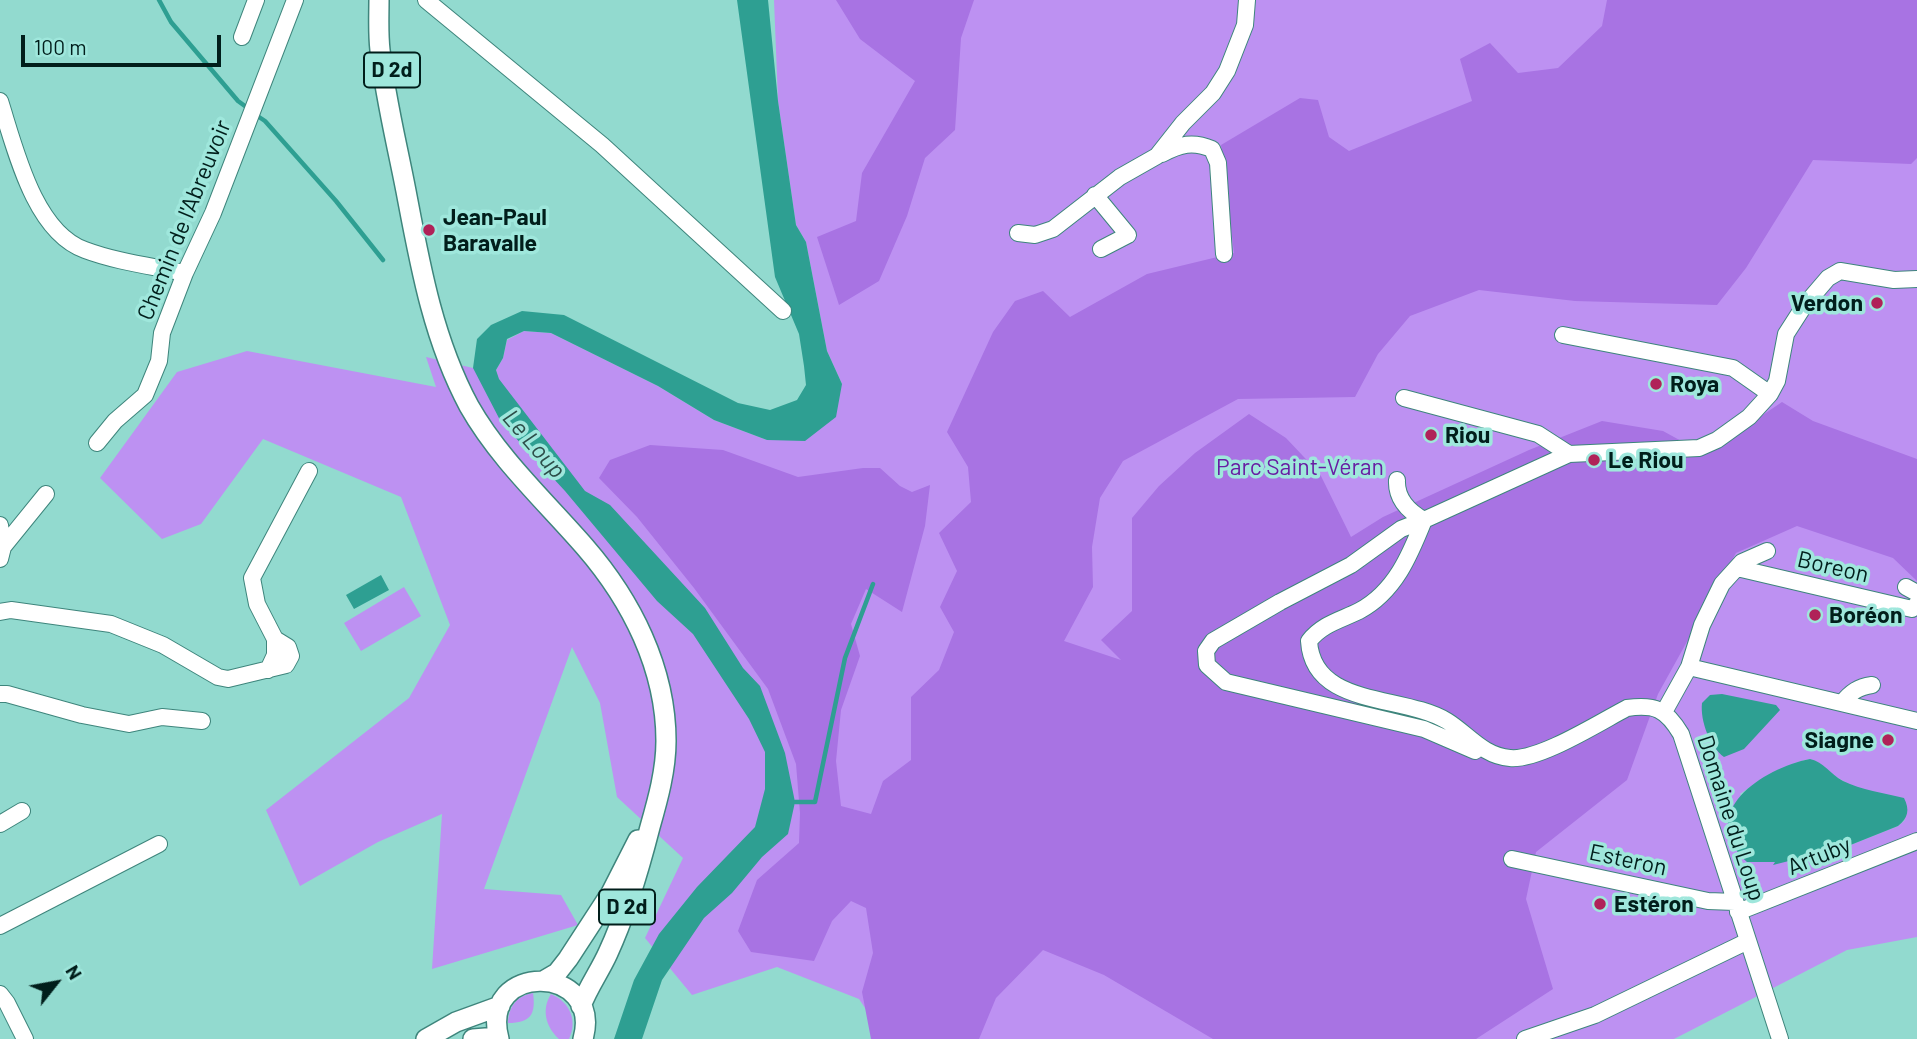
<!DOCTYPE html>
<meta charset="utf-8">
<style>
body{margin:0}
#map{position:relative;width:1917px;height:1039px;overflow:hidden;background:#92dacf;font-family:Barlow,sans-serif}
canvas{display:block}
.north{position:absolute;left:21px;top:948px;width:70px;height:70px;-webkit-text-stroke:5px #9fe7dc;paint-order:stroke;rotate:59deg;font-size:19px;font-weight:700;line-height:28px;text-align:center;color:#011e1b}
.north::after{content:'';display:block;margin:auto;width:24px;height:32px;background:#011e1b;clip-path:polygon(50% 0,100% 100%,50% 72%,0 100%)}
.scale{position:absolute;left:21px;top:35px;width:200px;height:32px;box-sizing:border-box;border:4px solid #011e1b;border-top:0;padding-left:9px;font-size:21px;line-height:24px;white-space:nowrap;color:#011e1b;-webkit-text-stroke:5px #9fe7dc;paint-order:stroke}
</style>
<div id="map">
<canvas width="1917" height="1039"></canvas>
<div class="north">N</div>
<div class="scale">100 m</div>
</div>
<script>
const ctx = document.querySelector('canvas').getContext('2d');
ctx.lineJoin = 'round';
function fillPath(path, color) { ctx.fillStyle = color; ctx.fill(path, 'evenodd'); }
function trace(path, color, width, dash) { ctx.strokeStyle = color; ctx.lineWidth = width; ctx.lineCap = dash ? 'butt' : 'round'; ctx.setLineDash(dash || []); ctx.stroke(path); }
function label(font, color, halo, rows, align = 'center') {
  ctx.font = font + ' Barlow,sans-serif'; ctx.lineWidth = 7; ctx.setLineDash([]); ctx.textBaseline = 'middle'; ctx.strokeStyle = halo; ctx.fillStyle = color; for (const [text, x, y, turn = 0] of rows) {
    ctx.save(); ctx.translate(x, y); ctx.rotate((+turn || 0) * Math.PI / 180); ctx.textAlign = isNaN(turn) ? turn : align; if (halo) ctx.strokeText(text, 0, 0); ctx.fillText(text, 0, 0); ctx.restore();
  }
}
fillPath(new Path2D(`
 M774 0H1917V937L1847 950 1674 1039H886L859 999 777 967 692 995 645 938 683 858 617 797 600 703 572 647 484 889 561 895 578 925 432 969 442 814 378 842 300 886 266 810 409 698 450 625 401 497 263 439 201 524 162 539 100 478 177 372 247 351 436 387 426 357 473 368 498 379 496 370 503 358 507 340 524 331 551 333 658 386 714 420 767 440 842 384 827 351 806 242 796 225 778 101ZM1810 759C1825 766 1830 774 1843 781 1864 792 1884 807 1905 820L1898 826 1848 846 1776 862 1740 794C1761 779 1785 764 1810 759Z
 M404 587 421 616 361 651 344 623Z
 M533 993C536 1014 531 1023 508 1023 509 1007 516 996 533 993Z
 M551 994C570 1002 578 1021 569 1039H559C546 1027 541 1010 551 994Z`), '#bd91f2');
fillPath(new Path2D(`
 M836 0H974L961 38 955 130 925 158 907 216 879 281 839 305 817 237 856 221 862 173 915 81 860 39Z
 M1607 0H1917V158L1911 164 1813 160 1746 268 1717 305 1575 301 1479 290 1410 316 1378 354 1355 397 1238 399 1123 461 1100 498 1092 547 1093 587 1064 641 1121 660 1101 640 1132 611V518L1159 486 1195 453 1249 414 1286 438 1320 474 1351 537 1383 517 1529 450 1602 421 1663 431 1705 454 1782 402 1813 421 1917 459V581L1893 558 1797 526 1736 553 1658 694 1627 780 1536 852 1526 899 1553 989 1476 1039H1213L1104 975 1043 950 996 998 979 1039H871L862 992 873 953 866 908 851 901 832 921 814 961 751 952 738 931 757 880 799 843 800 813 796 764 768 689 694 588 637 517 599 478 610 460 650 445 723 450 798 477 863 468H880L900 486 912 492 930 485 925 526 902 612 866 589 851 624 860 656 841 710 836 761 841 806 871 814 883 781 911 760V697L939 670 954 632 940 607 957 571 939 533 971 502 968 467 947 432 993 332 1015 301 1043 291 1070 317 1147 274 1234 253 1221 145 1300 98 1318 100 1329 137 1349 151 1472 101 1460 59 1490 43 1518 73 1558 68 1602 26Z`), '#a873e3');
fillPath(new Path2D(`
 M737 0H768L778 101 796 225 806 242 827 351 842 384 836 417 805 441 767 440 714 420 658 386 551 333 524 331 507 339 503 358 496 370 499 379 585 491 610 505 705 608 743 668 760 686 785 753 795 802 788 834 762 857 732 893 704 918 662 980 642 1039H614L634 980 659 934 697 887 755 827 765 789V752L749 719 693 634 657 601 565 491 501 422 473 368 477 339 491 325 522 311 564 315 738 403 770 410 797 400 806 385 804 366 799 334 775 277Z
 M381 575 389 590 354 609 346 595Z
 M1722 694 1776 705 1780 710 1744 749 1724 757C1710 747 1700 721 1702 703L1710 695Z
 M1810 759C1824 762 1830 774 1843 781 1861 790 1884 793 1904 798 1910 810 1908 818 1898 826L1848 846 1773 865 1775 862H1747C1694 813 1763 768 1810 759Z`), '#2e9f92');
trace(new Path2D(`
 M159 0 171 22 238 101 249 109
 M256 115 265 121 336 201 383 260
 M795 802H815L845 658 873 584`), '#2e9f92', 4.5);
const minor = new Path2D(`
 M426 0 602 145 783 311
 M242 37 256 0
 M0 101C15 148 34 232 85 250 117 262 152 266 185 273
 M1162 154C1180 144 1193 141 1212 149L1218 163 1224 254
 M1095 195 1128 235 1101 249
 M1018 233 1035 235 1053 229 1120 177 1157 156 1183 123 1213 93 1227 71 1245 25 1247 0
 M1563 335 1733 368 1770 394
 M1404 398 1538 434 1569 454
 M97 443 115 421 145 395 159 361 162 333 185 273 213 213 295 0
 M1397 480C1396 499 1408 511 1424 520
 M1424 520 1401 529 1351 565 1280 602 1213 641 1206 651 1207 665 1226 682 1424 729 1475 751
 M0 525 3 547 0 559
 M3 547 46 494
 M1737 568 1912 609 1917 604
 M1906 587 1917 593
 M0 612 11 610 111 624 163 645 218 677 228 679 286 665 291 656 288 647 275 639
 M1689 667 1917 721
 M268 670 275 655V639L257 604 252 578 309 471
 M0 694H7L82 715 129 724 162 717 202 721
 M1842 703C1851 692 1858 687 1872 685
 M1664 712 1689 667 1702 625 1722 584 1742 562 1767 551
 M0 824 22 811
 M1512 859 1708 901 1735 902
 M1738 912 1917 841
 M0 926 159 844
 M0 994 7 1003 25 1039
 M1525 1039 1595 1015 1748 941
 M1780 1039 1681 734C1666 709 1655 704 1627 708 1600 722 1539 761 1510 758 1483 756 1468 734 1447 721 1403 694 1313 708 1309 641 1322 624 1341 620 1359 611 1395 592 1410 555 1424 520L1569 454 1699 448 1717 440 1749 417 1770 394 1777 381 1786 334 1804 306 1828 278 1840 271 1894 280 1917 279`);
const major = new Path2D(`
 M379 0C379 16 378 33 380 50 385 97 397 144 406 191 420 265 433 339 469 406 499 459 545 501 585 547 631 600 666 668 666 741 666 770 658 799 650 827 639 870 627 912 608 953 600 971 588 987 581 1006
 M545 980 557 973 568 959 611 893 638 840
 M426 1039 456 1022 500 1006
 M473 1039 498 1037
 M499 1039C478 960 604 964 583 1039`);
trace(minor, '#3e857c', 18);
trace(major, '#3e857c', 22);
trace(minor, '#fff', 16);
trace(major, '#fff', 19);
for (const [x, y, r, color] of [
 [429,230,7,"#b02258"],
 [1877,303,7,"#b02258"],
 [1656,384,7,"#b02258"],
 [1431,435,7,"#b02258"],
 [1594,460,7,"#b02258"],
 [1815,615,7,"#b02258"],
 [1888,740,7,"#b02258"],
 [1600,904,7,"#b02258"]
]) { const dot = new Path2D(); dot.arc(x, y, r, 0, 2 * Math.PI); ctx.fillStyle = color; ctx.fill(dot); trace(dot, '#9fe7dc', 2.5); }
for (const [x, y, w] of [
 [392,70,56],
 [627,907,56]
]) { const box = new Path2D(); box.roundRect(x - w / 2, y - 17.5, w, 35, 5); ctx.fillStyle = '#9fe7dc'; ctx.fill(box); trace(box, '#011e1b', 2); }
label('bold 21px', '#011e1b', null, [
 ["D 2d",392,70],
 ["D 2d",627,907]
]);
label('bold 23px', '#011e1b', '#9fe7dc', [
 ["Jean-Paul",443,217],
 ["Baravalle",443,243],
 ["Verdon",1863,303,"right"],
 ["Roya",1670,384],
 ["Riou",1445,435],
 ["Le Riou",1608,460],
 ["Boréon",1829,615],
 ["Siagne",1874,740,"right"],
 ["Estéron",1614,904]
], 'left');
label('23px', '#011e1b', '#9fe7dc', [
 ["Chemin de l'Abreuvoir",184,220,-68],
 ["Boreon",1833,567,13],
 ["Domaine du Loup",1731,818,72],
 ["Artuby",1819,856,-22],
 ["Esteron",1628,860,12]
]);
label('23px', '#681da3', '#9fe7dc', [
 ["Parc Saint-Véran",1300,467]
]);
label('italic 24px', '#2d4e49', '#9fe7dc', [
 ["Le Loup",534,444,49]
]);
</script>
